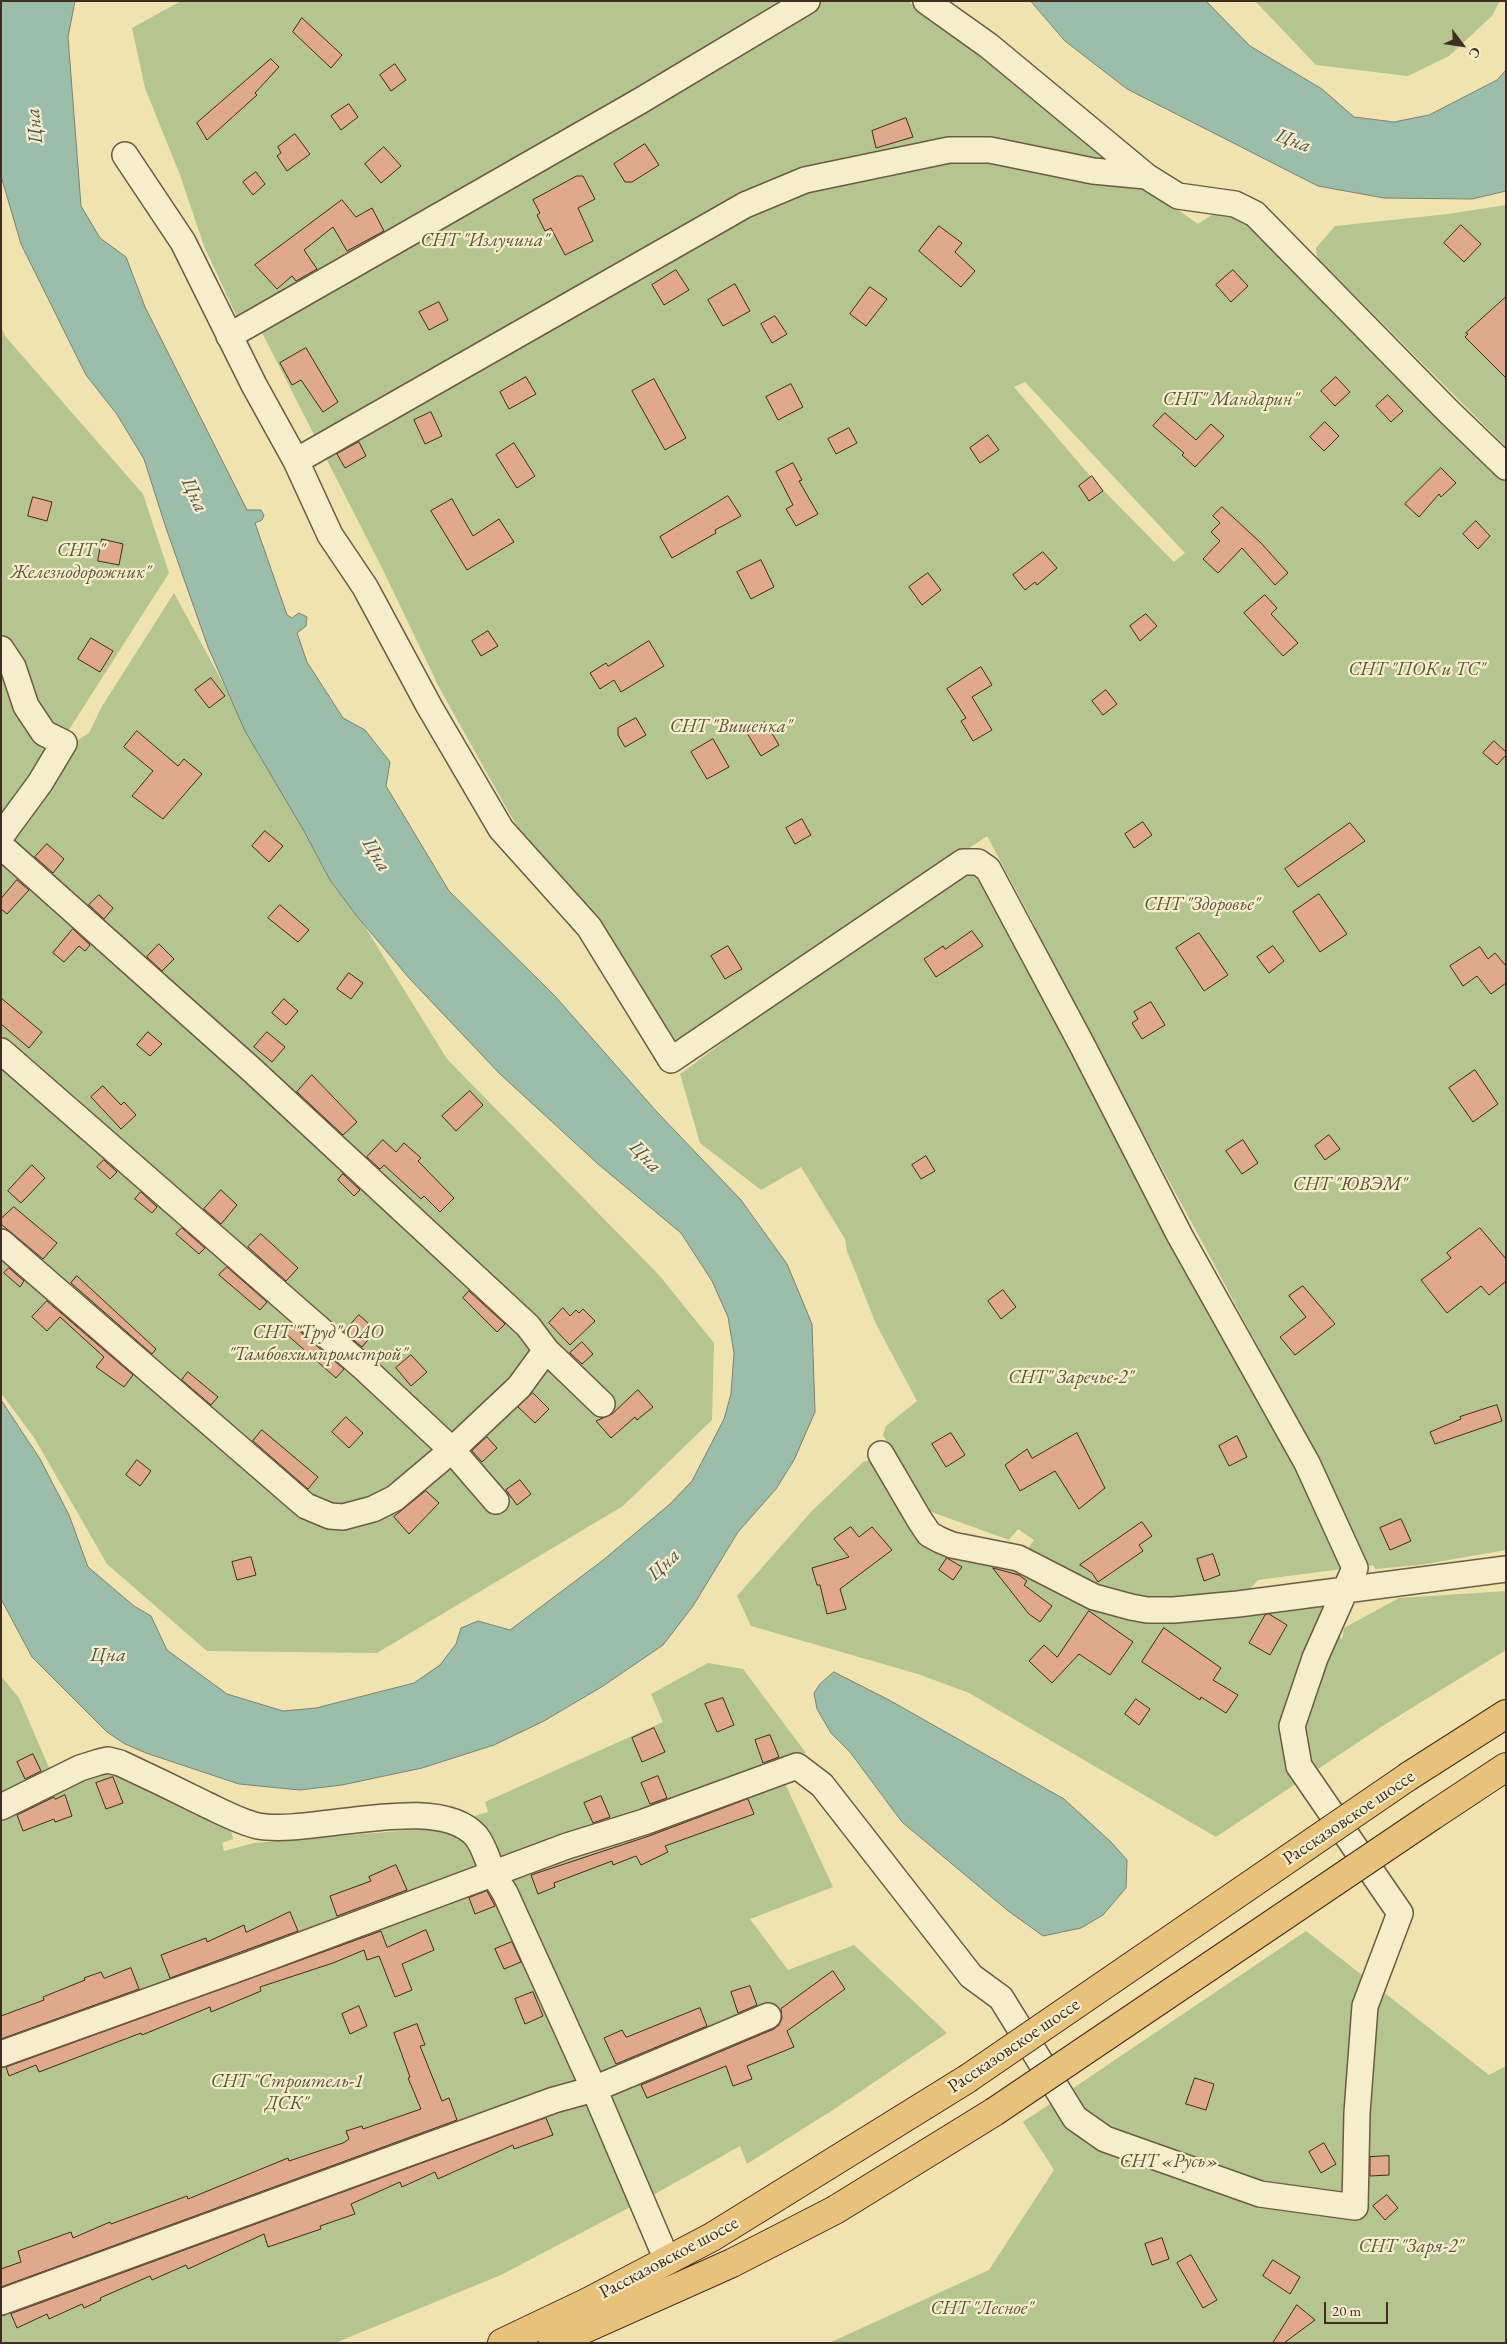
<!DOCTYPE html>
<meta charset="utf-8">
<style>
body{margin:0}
#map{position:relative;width:1507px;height:2344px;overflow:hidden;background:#f0e3b0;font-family:"EB Garamond",serif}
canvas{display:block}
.frame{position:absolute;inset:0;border:2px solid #402c20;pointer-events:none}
.north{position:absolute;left:1437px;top:20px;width:50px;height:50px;-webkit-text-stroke:4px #f5edcc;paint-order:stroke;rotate:121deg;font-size:14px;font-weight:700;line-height:20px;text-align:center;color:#402c20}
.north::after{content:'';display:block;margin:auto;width:18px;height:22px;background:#402c20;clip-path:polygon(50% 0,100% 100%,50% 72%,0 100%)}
.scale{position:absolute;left:1324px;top:2302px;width:64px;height:22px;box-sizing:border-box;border:2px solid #402c20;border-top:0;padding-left:6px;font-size:15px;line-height:18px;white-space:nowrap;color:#402c20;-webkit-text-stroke:4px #f5edcc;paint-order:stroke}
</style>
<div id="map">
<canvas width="1507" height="2344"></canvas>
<div class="frame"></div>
<div class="north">С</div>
<div class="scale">20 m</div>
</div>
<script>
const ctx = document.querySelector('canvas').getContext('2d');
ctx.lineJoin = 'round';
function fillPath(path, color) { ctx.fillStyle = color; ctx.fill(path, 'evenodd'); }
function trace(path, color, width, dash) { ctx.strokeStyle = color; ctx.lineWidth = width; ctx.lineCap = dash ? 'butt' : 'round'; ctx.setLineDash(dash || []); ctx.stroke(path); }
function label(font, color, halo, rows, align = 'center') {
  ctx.font = font + ' "EB Garamond",serif'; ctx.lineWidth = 4.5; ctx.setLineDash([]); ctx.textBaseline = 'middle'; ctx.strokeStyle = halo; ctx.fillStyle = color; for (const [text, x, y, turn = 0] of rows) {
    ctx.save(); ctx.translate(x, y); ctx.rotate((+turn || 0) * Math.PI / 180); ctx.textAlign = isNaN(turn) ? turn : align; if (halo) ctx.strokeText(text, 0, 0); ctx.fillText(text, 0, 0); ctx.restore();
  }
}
fillPath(new Path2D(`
 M181 1H908L1123 163 1004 142 950 138 803 167 778 180 800 191 987 154 1146 187 1198 224 1224 207 1265 238 1426 404 1506 481V1550L1420 1565 1375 1569 1373 1565 1258 1580 1250 1589 1153 1599 1113 1614 1262 1612 1322 1606 1342 1640 1344 1628 1399 1598 1506 1591V1650L1384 1725 1216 1837 969 1693 918 1674 751 1626 737 1596 811 1512 863 1462 875 1458 912 1527 938 1555 1014 1568 1034 1540 1018 1529 1009 1540 926 1510 883 1435 886 1426 917 1401 876 1324 847 1251 845 1239 801 1167 761 1190 700 1143 680 1074 959 868 981 873 1290 1407C1206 1247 1118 1088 1033 929L1035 926 987 836 692 1036 680 1042 669 1038 548 878 508 811 440 689 382 568 253 315H236L204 246 180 175 145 88 132 28ZM1025 382 1185 553 1174 562 1097 484 1014 387Z
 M1255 1H1500L1492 16 1449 56 1408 76 1316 65Z
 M1506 205V447L1317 258 1316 248 1335 226 1448 214Z
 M1 326 5 336 143 494 169 573 49 761 1 828Z
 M174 593 287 801 447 1059 659 1275 714 1343 712 1420 623 1506 377 1653 207 1651 107 1564 35 1439 1 1393V850L75 742 89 733 101 708Z
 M708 1663 743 1669 806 1753 773 1763 782 1777 833 1887 750 1919 788 1970 854 1945 947 2033 836 2108 747 2164 740 2146 655 2194 501 2275 335 2343H1V1676L19 1698 59 1791 111 1771 229 1822 233 1839 222 1843 224 1851 254 1843 435 1828 488 1812 485 1802 663 1722 651 1694Z
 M1306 1931 1489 2075 1506 2066V2343H829L989 2270 1054 2170 1023 2122Z`), '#b4c590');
const water = new Path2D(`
 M1 1H75L68 37 81 206 100 238 126 257 145 307 247 510H261L264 515 262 520 255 523 287 615 292 618 299 613 307 617 306 626 297 633 307 662 343 718 365 730 390 762 386 786 449 891 554 995 656 1111 741 1200 787 1264 812 1324 815 1412 794 1460 776 1489 738 1532 693 1606 663 1645 603 1686 544 1721 494 1745 422 1768 342 1785 300 1790 239 1784 146 1753 125 1744 107 1732 32 1657 1 1599V1400L40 1459 69 1515 88 1567 134 1606 151 1616 167 1650 227 1694 283 1711 316 1708 414 1683 440 1665 456 1644 461 1628 478 1621 510 1630 602 1561 670 1504 692 1481 724 1419 731 1394 734 1353 728 1317 712 1281 681 1233 598 1164 500 1074 409 978 356 915 330 880 304 831 245 731 208 647 166 528 144 459 116 413 86 375 21 244 1 176Z
 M1031 1H1206L1250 46 1322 89 1354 117 1394 122 1429 115 1497 80 1506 70V191L1472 199 1384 198 1318 186 1127 89 1065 41Z
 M834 1672 889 1700 1064 1799 1111 1842 1127 1860 1126 1888 1103 1915 1081 1928 1043 1936 1007 1910 902 1822 850 1752 831 1733 817 1709 814 1693 820 1684Z`);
fillPath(water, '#9abea9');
trace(water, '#768472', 1);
const building = new Path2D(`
 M302 18 342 55 331 68 293 32Z
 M271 59 279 67 255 93 257 95 207 140 197 123Z
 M395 64 406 80 391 91 380 75Z
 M349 104 358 117 341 130 331 116Z
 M906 118 913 137 876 148 872 131Z
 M295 134 310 154 287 171 277 156 281 153 278 147Z
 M645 144 659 165 632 182H625L614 164Z
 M384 147 401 166 381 183 365 164Z
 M256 172 265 184 253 195 243 182Z
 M577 176H583L595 199 578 208 593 241 565 255 551 228 545 231 537 215 540 213 533 200Z
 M342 200 356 217 372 208 384 231 347 251 333 227 304 250 317 269 296 281 292 276 277 289 255 265Z
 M1461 225 1481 244 1464 262 1444 243Z
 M939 226 962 243 955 252 975 271 961 287 919 251Z
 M676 270 689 290 664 305 652 285Z
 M1233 270 1248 286 1231 302 1216 285Z
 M735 284 750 311 723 326 708 300Z
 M870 287 887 299 866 326 850 314Z
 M1506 297V378L1465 337 1468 334 1466 333Z
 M439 302 448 320 429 330 419 312Z
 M775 316 787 334 772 343 761 324Z
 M306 348 338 402 323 412 301 380 292 385 280 363Z
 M526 377 536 394 509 409 500 392Z
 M1336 377 1350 392 1335 406 1321 391Z
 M654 379 686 438 665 450 632 391Z
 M791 384 803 407 778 420 766 397Z
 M1388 395 1403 411 1391 422 1376 406Z
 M431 412 442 436 425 444 414 420Z
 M1165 413 1196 440 1211 424 1224 436 1195 467 1182 455 1184 453 1153 426Z
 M1325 422 1339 436 1324 451 1310 437Z
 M849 428 857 443 836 454 828 439Z
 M988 435 999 450 980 463 970 448Z
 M359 442 366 456 345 468 337 454Z
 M514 443 535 476 517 488 496 455Z
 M793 463 802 480 799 481 818 514 796 526 786 509 793 505 776 472Z
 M1441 468 1456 483 1441 497 1439 494 1419 517 1405 504Z
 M1092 476 1103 491 1089 501 1079 486Z
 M728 496 741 516 715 530 716 533 672 558 660 537Z
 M33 497 52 502 47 521 28 516Z
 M452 499 473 536 499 519 514 542 467 570 431 511Z
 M1222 507 1261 543 1288 573 1275 585 1242 548 1218 573 1203 559 1220 541 1211 532 1220 523 1213 516Z
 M1476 521 1490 536 1478 549 1463 534Z
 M102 539 123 544 119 565 98 561Z
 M1043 552 1057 568 1037 585 1035 582 1025 590 1013 575Z
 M761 560 774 587 751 599 737 572Z
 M928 573 941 590 922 605 909 587Z
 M1265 595 1277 608 1271 614 1298 643 1283 656 1244 613Z
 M1146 614 1157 626 1140 641 1130 626Z
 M488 631 498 646 481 656 472 641Z
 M91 638 113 651 100 672 78 659Z
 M649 641 664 666 621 692 614 680 600 689 590 673 606 663 608 666Z
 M981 667 992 685 972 697 992 730 973 741 961 721 966 718 947 689Z
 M211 678 225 696 209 708 195 690Z
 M1106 690 1117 704 1103 715 1092 701Z
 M636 718 646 735 625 747 618 735V728Z
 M765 722 779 745 761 756 747 733Z
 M137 731 178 766 184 759 202 774 163 819 132 796 153 771 124 747Z
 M713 739 729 767 707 779 691 752Z
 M1494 741 1506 752V755L1497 765 1483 753Z
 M802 819 811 835 795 844 786 828Z
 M1143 822 1152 835 1134 848 1125 834Z
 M1350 823 1365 841 1298 887 1285 869Z
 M265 831 283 846 269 862 252 846Z
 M47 844 64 859 53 873 35 857Z
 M17 880 29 890 7 914 1 909V899Z
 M1319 894 1347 934 1320 952 1293 912Z
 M99 895 113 908 104 919 89 905Z
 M280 905 309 930 298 942 268 918Z
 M73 929 90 945 85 951 79 946 64 962 53 953Z
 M972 931 983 946 936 977 924 959 943 946 945 949Z
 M1199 933 1228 975 1204 991 1176 948Z
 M159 944 174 959 162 971 147 957Z
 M728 946 742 969 725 979 711 956Z
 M1273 946 1284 961 1269 973 1257 957Z
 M1480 947 1488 959 1495 953 1506 966V983L1491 994 1477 976 1463 986 1450 966Z
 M349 973 363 983 351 999 337 989Z
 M1 998 42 1032 29 1048 1 1024Z
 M284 999 298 1011 286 1025 272 1013Z
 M1151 1002 1165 1025 1142 1039 1132 1023 1138 1019 1134 1012Z
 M148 1032 162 1044 150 1056 137 1045Z
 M267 1032 285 1047 272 1062 254 1047Z
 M1475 1070 1498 1104 1473 1122 1449 1088Z
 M312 1075 357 1122 343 1135 297 1092Z
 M103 1086 121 1105 124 1102 136 1115 121 1129 91 1097Z
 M470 1091 483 1105 456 1131 442 1116Z
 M1329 1135 1340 1149 1325 1160 1315 1146Z
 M383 1140 396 1152 404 1143 421 1158 418 1161 454 1198 440 1212 424 1196 421 1199 384 1165 380 1169 367 1157Z
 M1243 1140 1258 1163 1242 1174 1226 1151Z
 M926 1156 935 1171 921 1179 912 1165Z
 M104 1160 117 1172 110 1179 97 1167Z
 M32 1165 45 1178 21 1203 8 1191Z
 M343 1174 360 1190 354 1196 338 1180Z
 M221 1190 237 1205 221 1224 204 1209Z
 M141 1192 157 1207 152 1213 135 1199Z
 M14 1207 57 1243 43 1259 1 1224V1219Z
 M182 1228 205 1248 199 1254 176 1234Z
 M1480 1228 1506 1259V1281L1489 1295 1481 1286 1447 1313 1421 1280 1451 1258 1447 1253Z
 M261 1234 298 1268 286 1281 248 1247Z
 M227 1267 267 1302 260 1310 219 1275Z
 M9 1268 24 1281 20 1287 4 1273Z
 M77 1276 156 1349 152 1354 71 1283Z
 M1303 1286 1335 1324 1295 1355 1280 1337 1306 1317 1289 1296Z
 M1003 1290 1016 1307 1001 1319 988 1301Z
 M469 1291 505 1324 497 1332 463 1298Z
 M47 1301 133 1375 124 1387 96 1367 104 1357 60 1317 47 1331 32 1317Z
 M563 1308 570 1316 576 1310 579 1313 583 1309 595 1321 570 1345 549 1323Z
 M359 1315 376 1330 362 1347 344 1332Z
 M291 1324 344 1369 336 1378 284 1332Z
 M582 1342 593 1354 582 1364 570 1353Z
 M411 1355 427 1372 411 1386 396 1368Z
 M188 1372 218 1397 211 1405 182 1380Z
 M638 1390 653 1407 637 1420 635 1417 611 1438 596 1421 612 1414Z
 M533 1393 549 1409 535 1423 518 1407Z
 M1497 1405 1502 1421 1435 1444 1430 1432 1461 1419 1460 1417Z
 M346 1417 363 1433 349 1448 332 1432Z
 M262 1430 318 1477 308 1489 253 1441Z
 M951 1433 965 1455 946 1467 932 1444Z
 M1077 1433 1105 1488 1079 1509 1055 1471 1020 1491 1005 1465 1027 1449 1032 1458Z
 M1237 1436 1247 1457 1229 1466 1219 1446Z
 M487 1437 497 1448 482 1462 472 1451Z
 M137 1460 151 1471 140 1486 126 1475Z
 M520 1480 531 1494 517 1505 506 1490Z
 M426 1491 439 1503 409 1534 394 1517Z
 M1401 1519 1411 1541 1390 1550 1380 1528Z
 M1142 1522 1152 1536 1139 1545 1143 1551 1098 1582 1092 1573 1080 1565Z
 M851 1527 859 1537 872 1527 892 1550 840 1589 846 1609 827 1614 820 1585H817L812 1568 849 1557 834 1539Z
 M1213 1554 1220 1575 1204 1581 1197 1559Z
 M251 1557 256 1575 237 1580 232 1562Z
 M947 1558 962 1567 953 1580 939 1570Z
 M993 1568 1019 1575 1027 1581 1024 1585 1052 1606 1040 1622 1029 1614Z
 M1089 1611 1133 1642 1110 1675 1079 1654 1052 1683 1029 1661 1044 1645 1057 1657Z
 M1269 1614 1287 1625 1270 1655 1249 1643 1265 1615Z
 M1164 1628 1221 1668 1213 1680 1238 1695 1226 1713 1201 1697 1200 1700 1142 1662Z
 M723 1698 734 1725 717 1732 705 1704Z
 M1136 1699 1150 1709 1139 1725 1125 1714Z
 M654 1728 665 1752 642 1762 632 1738Z
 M770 1735 779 1757 763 1763 755 1740Z
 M33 1754 41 1771 25 1779 17 1762Z
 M658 1776 667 1798 650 1804 641 1783Z
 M113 1777 123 1803 106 1809 96 1783Z
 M65 1795 72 1816 55 1822 54 1819 23 1831 17 1815 54 1797 55 1799Z
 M601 1796 610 1817 593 1823 584 1803Z
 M748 1799 754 1814 665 1846 668 1852 641 1865 636 1856 613 1865 612 1861 554 1883 555 1887 538 1894 531 1875 649 1836Z
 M396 1865 407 1890 337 1916 330 1896 371 1881 369 1877Z
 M487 1891 495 1906 475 1914 469 1898Z
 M290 1912 298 1931 170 1978 161 1955 206 1938 207 1942 244 1925 246 1932Z
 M426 1930 434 1950 402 1964 412 1990 395 1997 379 1956 367 1960 364 1950 333 1963 260 1987 261 1991 211 2012 210 2007 142 2035 141 2033 39 2072 36 2065 9 2076 6 2067 381 1931 387 1947Z
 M512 1942 521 1962 504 1969 495 1949Z
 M131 1968 139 1989 1 2039V2016L44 2000 43 1997 85 1980 84 1978 101 1972 104 1978Z
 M833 1971 845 1989 787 2031 794 2047 747 2066 752 2079 733 2086 726 2066 647 2098 641 2085 774 2029 779 2025 782 2018 781 2009Z
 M750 1986 757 2005 738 2013 731 1992Z
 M533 1992 543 2016 525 2024 515 1999Z
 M359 2006 367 2026 350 2034 342 2014Z
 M700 2008 707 2026 616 2064 604 2038 622 2030 626 2037Z
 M417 2024 425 2045 420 2046 442 2101 449 2098 457 2120 1 2287V2269L21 2262 18 2251 71 2232 73 2238 110 2222 111 2224 187 2196 188 2199 288 2158 289 2161 343 2143 349 2139 346 2131 362 2126 363 2129 421 2109 408 2078 410 2077 394 2033Z
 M1195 2078 1214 2084 1206 2110 1186 2104Z
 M546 2118 553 2135 514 2149 513 2145 438 2179 435 2172 402 2187 400 2182 351 2204 355 2214 320 2226 321 2229 268 2247 264 2234 188 2269 186 2265 152 2280 150 2276 100 2298 101 2300 84 2308 82 2304 49 2319 47 2314 17 2328 11 2314Z
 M1324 2143 1336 2164 1321 2173 1309 2152Z
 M1389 2156V2175L1370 2176V2157Z
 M1387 2195 1398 2208 1385 2220 1373 2206Z
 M1162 2238 1169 2259 1152 2265 1145 2244Z
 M1191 2255 1217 2300 1203 2308 1177 2263Z
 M1273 2260 1300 2277 1290 2294 1263 2276Z
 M1297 2305 1315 2320 1284 2343H1273Z`);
fillPath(building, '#e0a98c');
trace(building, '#402c20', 1);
const street = new Path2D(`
 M926 1 989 46 1146 176
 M125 155 183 242 254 385 296 461
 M229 336 640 101 807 1
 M1 649 13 667 26 706 44 733 64 743 40 783 1 836
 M1 846 252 1070 528 1326 546 1350 519 1387 452 1450 395 1498 373 1509 343 1517 330 1516 306 1506 1 1242
 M1 1051 364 1368 452 1450 496 1501
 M546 1350 602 1404
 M881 1454 919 1519 929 1534 940 1540 952 1545 1018 1558 1094 1597 1131 1607 1147 1610H1174L1238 1604 1506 1569
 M1 1807 80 1768 99 1762 108 1760 120 1763C148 1776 177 1790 205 1804 222 1812 240 1822 258 1826 312 1836 437 1791 476 1836 485 1847 487 1861 494 1874 497 1880 501 1887 505 1893L594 2089 667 2260
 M1 2054 248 1965 567 1846 644 1822 797 1766 822 1785 971 1976 1001 1998 1075 2118 1105 2139 1260 2194 1355 2207 1357 2113 1365 2006 1400 1913 1299 1766 1292 1726 1315 1658 1355 1568 1307 1463 1180 1236 1081 1043 988 869 978 862H963L671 1060 589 927 501 829 429 706 365 587 330 535 296 461 745 205 805 180 949 150H990L1093 171 1146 176 1178 196 1235 204 1255 214 1447 410 1506 467
 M1 2302 554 2100 594 2089 768 2016`);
const primary = new Path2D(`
 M1409 1776 1506 1714
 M1432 1816 1506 1767
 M502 2343 588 2302 712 2237 967 2079
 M553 2343 732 2263 835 2210 994 2112`);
trace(street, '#6c5a44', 28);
trace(primary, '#402c20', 30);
trace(street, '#f5edcc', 25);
trace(primary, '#e8c278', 28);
const primaryBridge = new Path2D(`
 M967 2079 1409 1776
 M994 2112 1432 1816`);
trace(primaryBridge, '#402c20', 30, []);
trace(primaryBridge, '#e8c278', 28);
label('italic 19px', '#5d523c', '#f5edcc', [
 ["СНТ \"Излучина\"",485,241],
 ["СНТ\" Мандарин\"",1231,400],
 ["СНТ \"",81,551],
 ["Железнодорожник\"",81,573],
 ["СНТ \"ПОК и ТС\"",1417,670],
 ["СНТ \"Вишенка\"",731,727],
 ["СНТ \"Здоровье\"",1202,905],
 ["СНТ \"ЮВЭМ\"",1350,1185],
 ["СНТ \"Труд\" ОАО",318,1333],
 ["\"Тамбовхимпромстрой\"",318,1355],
 ["СНТ\" Заречье-2\"",1071,1378],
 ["СНТ \"Строитель-1",287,2082],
 ["ДСК\"",287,2104],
 ["СНТ «Русь»",1169,2162],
 ["СНТ \"Заря-2\"",1411,2247],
 ["СНТ \"Лесное\"",982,2309]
]);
label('19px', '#402c20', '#f5edcc', [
 ["Рассказовское шоссе",1349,1818,-34],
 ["Рассказовское шоссе",1014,2046,-34],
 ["Рассказовское шоссе",669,2258,-28]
]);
label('italic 20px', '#565042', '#f5edcc', [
 ["Цна",35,126,-96],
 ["Цна",1293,141,20],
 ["Цна",194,495,65],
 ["Цна",376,855,59],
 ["Цна",645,1157,46],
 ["Цна",664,1565,-44],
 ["Цна",108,1656]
]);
</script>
